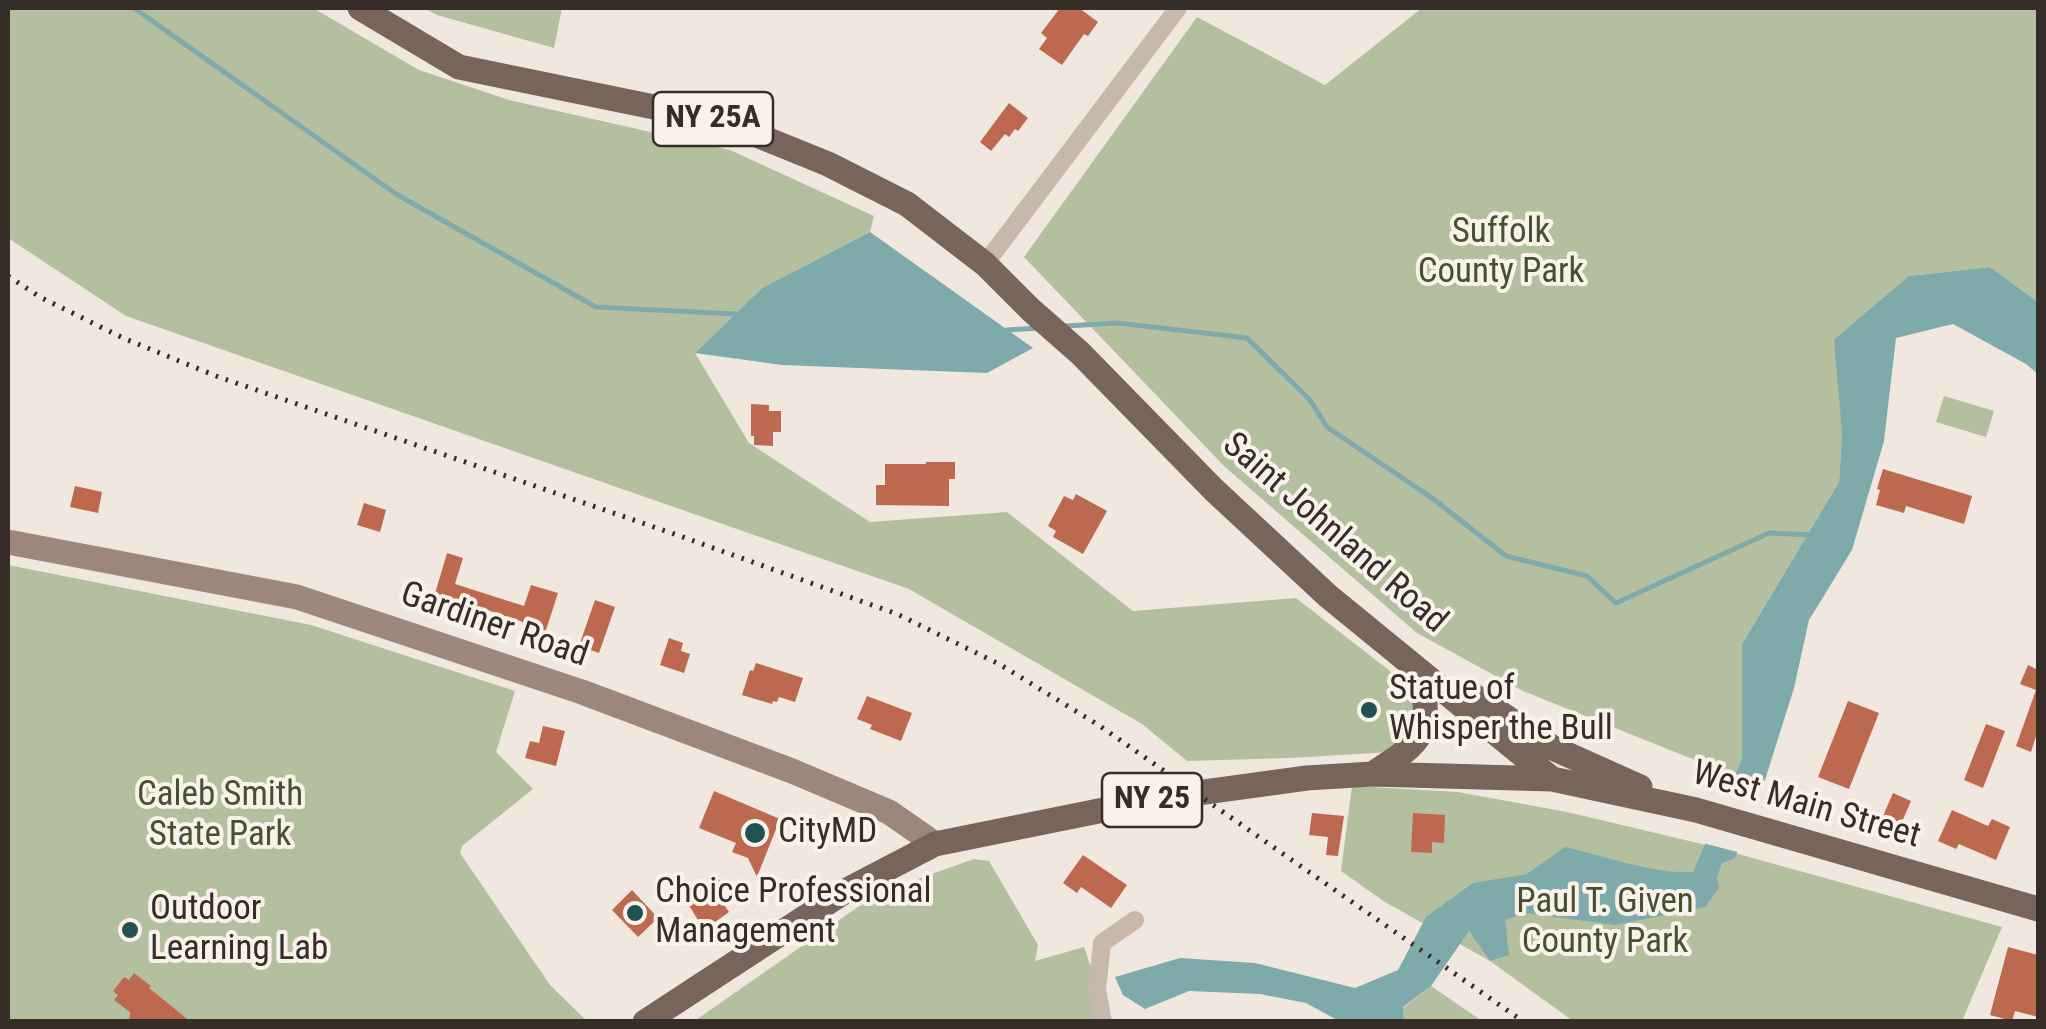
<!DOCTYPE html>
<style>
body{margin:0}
#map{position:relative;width:2046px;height:1029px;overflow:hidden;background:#f0e8de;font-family:"Roboto Condensed",sans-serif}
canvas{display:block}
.frame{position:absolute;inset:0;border:10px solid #362d29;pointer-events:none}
</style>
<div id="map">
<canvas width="2046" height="1029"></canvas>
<div class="frame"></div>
</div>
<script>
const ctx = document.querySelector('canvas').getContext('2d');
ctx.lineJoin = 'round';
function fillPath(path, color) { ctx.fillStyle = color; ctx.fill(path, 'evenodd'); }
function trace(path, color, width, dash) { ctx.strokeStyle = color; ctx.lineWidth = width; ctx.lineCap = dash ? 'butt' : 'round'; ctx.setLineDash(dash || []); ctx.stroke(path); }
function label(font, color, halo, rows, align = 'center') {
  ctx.font = font + ' "Roboto Condensed",sans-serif'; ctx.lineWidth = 8; ctx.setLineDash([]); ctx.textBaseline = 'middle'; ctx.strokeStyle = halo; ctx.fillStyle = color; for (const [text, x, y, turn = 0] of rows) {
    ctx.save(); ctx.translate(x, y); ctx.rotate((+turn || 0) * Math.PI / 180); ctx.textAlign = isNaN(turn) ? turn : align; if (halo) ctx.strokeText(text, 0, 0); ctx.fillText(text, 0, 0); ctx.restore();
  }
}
fillPath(new Path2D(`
 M8 8H313L419 70 509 100 730 150 874 216 870 232 762 288 695 353 749 443 870 522 1007 512 1133 611 1296 598 1408 685 1420 710 1414 737 1392 752 1290 758 1187 761 1142 724 909 589 126 316 8 238Z
 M424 8H562L554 48 437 15Z
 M1422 8H2038V302L1990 267 1909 276 1842 433 1839 482 1742 644V759L1735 776 1523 691 1417 633 1225 467 1024 257 1197 17 1325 85Z
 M1944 396 1994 411 1986 437 1936 422Z
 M8 565 311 625 515 691 496 752 533 789 462 846 460 853 550 985 587 1021H8Z
 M1352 786 1458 792 1567 812 1702 844 2002 927 1962 1021H1573L1490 961 1385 902 1341 871Z
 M974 859 989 861 1038 945 1035 961 1084 947 1110 1022H693L878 893Z
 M1431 986 1482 1021H1404L1403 1008Z`), '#b4bf9f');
fillPath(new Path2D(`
 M870 232 1033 348 987 373 782 365 695 353 762 288Z
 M1990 267 2038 302V374L2026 364 1953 324 1896 338 1884 441 1852 550 1809 620 1794 688 1765 780 1735 858 1722 863 1717 877 1719 888 1705 907 1615 925 1526 913 1505 920 1509 955 1490 961 1469 931 1431 986 1403 1007 1404 1021H1339L1306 1003 1260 994 1189 991 1145 1009 1123 995 1115 977 1180 958 1255 963 1355 988 1398 970 1426 917 1473 883 1527 874 1565 847C1604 856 1653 874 1693 872L1742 759V644L1839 482 1842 433 1834 340 1909 276Z`), '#7faaab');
fillPath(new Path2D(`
 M1728 780 1766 791 1741 853 1699 842Z`), '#f0e8de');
trace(new Path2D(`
 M134 8 396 194 596 307 736 314
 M1065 326 1118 323 1247 338 1310 400 1327 427 1432 498 1506 556 1587 576 1616 603 1769 533 1812 535
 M1007 330 1039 328`), '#7faaab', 5);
fillPath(new Path2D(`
 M1060 8H1079L1098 22 1088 36 1084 34 1062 65 1039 49 1047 38 1041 33Z
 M1009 103 1028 118 1018 131 1015 129 1009 137 1005 134 991 151 980 142Z
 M751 404 769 405V411H781V432H773V446L754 445V436H751Z
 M926 462H955V479H949V506L876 505V485H885V464H926Z
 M1883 469 1972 496 1964 524 1906 506 1904 513 1876 505 1880 490 1877 489Z
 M75 486 102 492 98 513 70 507Z
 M1076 494 1107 511 1083 554 1053 537 1056 531 1048 526 1064 496 1073 500Z
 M364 503 386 510 380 532 357 525Z
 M447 553 463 558 455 584 524 606 531 585 558 593 545 633 522 625 523 622 458 600 457 604 434 597Z
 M595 600 615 607 599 653 579 646Z
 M669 638 683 643 681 651 690 654 684 673 660 665Z
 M756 663 803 678 795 702 779 697 777 702 773 701 772 704 742 695 750 670 753 671Z
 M2028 665 2038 670V730L2031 752 2016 746 2036 690 2020 684Z
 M867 696 912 713 901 741 870 729 872 725 857 719Z
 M1848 701 1879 713 1849 789 1818 777Z
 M1986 724 2005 731 1983 788 1964 780Z
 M543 726 565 731 556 766 525 758 530 741 539 743Z
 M714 791 780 819 757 877 748 858 732 852 736 843 699 828Z
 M1893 793 1911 801 1898 831 1880 823Z
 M1952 810 1988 826 1992 819 2010 827 1996 860 1959 844 1956 849 1938 841Z
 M1312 813 1344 816 1338 856 1326 855 1328 837 1309 835Z
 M1413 813 1445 815 1444 843 1432 842V853L1411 852Z
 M1083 855 1127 885 1111 908 1081 887 1077 893 1063 883Z
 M716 875 725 888 717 894 729 912 704 930 684 897Z
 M632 890 658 918 638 937 612 910Z
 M2008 947 2038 955V1017L2015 1011 2012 1021 1990 1015Z
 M134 973 151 986 149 988 191 1022H129L130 1012 114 1000 118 995 113 991 124 977 129 980Z`), '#bd6950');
trace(new Path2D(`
 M985 264 1178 8
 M1103 1022 1097 989 1102 943 1135 920`), '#c8b8aa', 18);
trace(new Path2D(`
 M8 542 297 597 582 692 792 771 889 812 935 844`), '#9b877c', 25);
trace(new Path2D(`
 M360 8 459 67 722 121 828 164 907 204 985 264 1031 310 1080 353 1214 490 1328 596 1552 779
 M1474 696 1553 748 1640 787
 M1372 774C1424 741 1433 733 1420 671
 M645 1022 847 890 935 844 1168 797 1307 778 1372 774 1552 779 1696 810 2038 909`), '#77655c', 25);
trace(new Path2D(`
 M8 276 40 297 123 338 216 376 680 536 897 614 999 664 1097 724 1524 1022`), '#362d29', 5, [2.5, 8]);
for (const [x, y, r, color] of [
 [1369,710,10,"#225154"],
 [755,833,12,"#225154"],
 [635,913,10,"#225154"],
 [130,930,10,"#225154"]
]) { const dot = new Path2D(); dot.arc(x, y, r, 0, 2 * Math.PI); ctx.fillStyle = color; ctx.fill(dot); trace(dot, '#f8f2ea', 4); }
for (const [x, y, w] of [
 [713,119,120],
 [1152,800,100]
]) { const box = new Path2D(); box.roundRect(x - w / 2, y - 27, w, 54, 8); ctx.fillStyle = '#f8f2ea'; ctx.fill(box); trace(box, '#362d29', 2.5); }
label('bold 32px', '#362d29', null, [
 ["NY 25A",713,119],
 ["NY 25",1152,800]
]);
label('35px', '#46522f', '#f8f2ea', [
 ["Suffolk",1501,233],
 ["County Park",1501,273],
 ["Caleb Smith",220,796],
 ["State Park",220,836],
 ["Paul T. Given",1605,903],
 ["County Park",1605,943]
]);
label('35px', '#362d29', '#f8f2ea', [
 ["Saint Johnland Road",1334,534,41],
 ["Gardiner Road",494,626,19],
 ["West Main Street",1806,806,16]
]);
label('35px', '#362d29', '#f8f2ea', [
 ["Statue of",1389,690],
 ["Whisper the Bull",1389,730],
 ["CityMD",778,833],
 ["Choice Professional",655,893],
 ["Management",655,933],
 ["Outdoor",150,910],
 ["Learning Lab",150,950]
], 'left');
</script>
